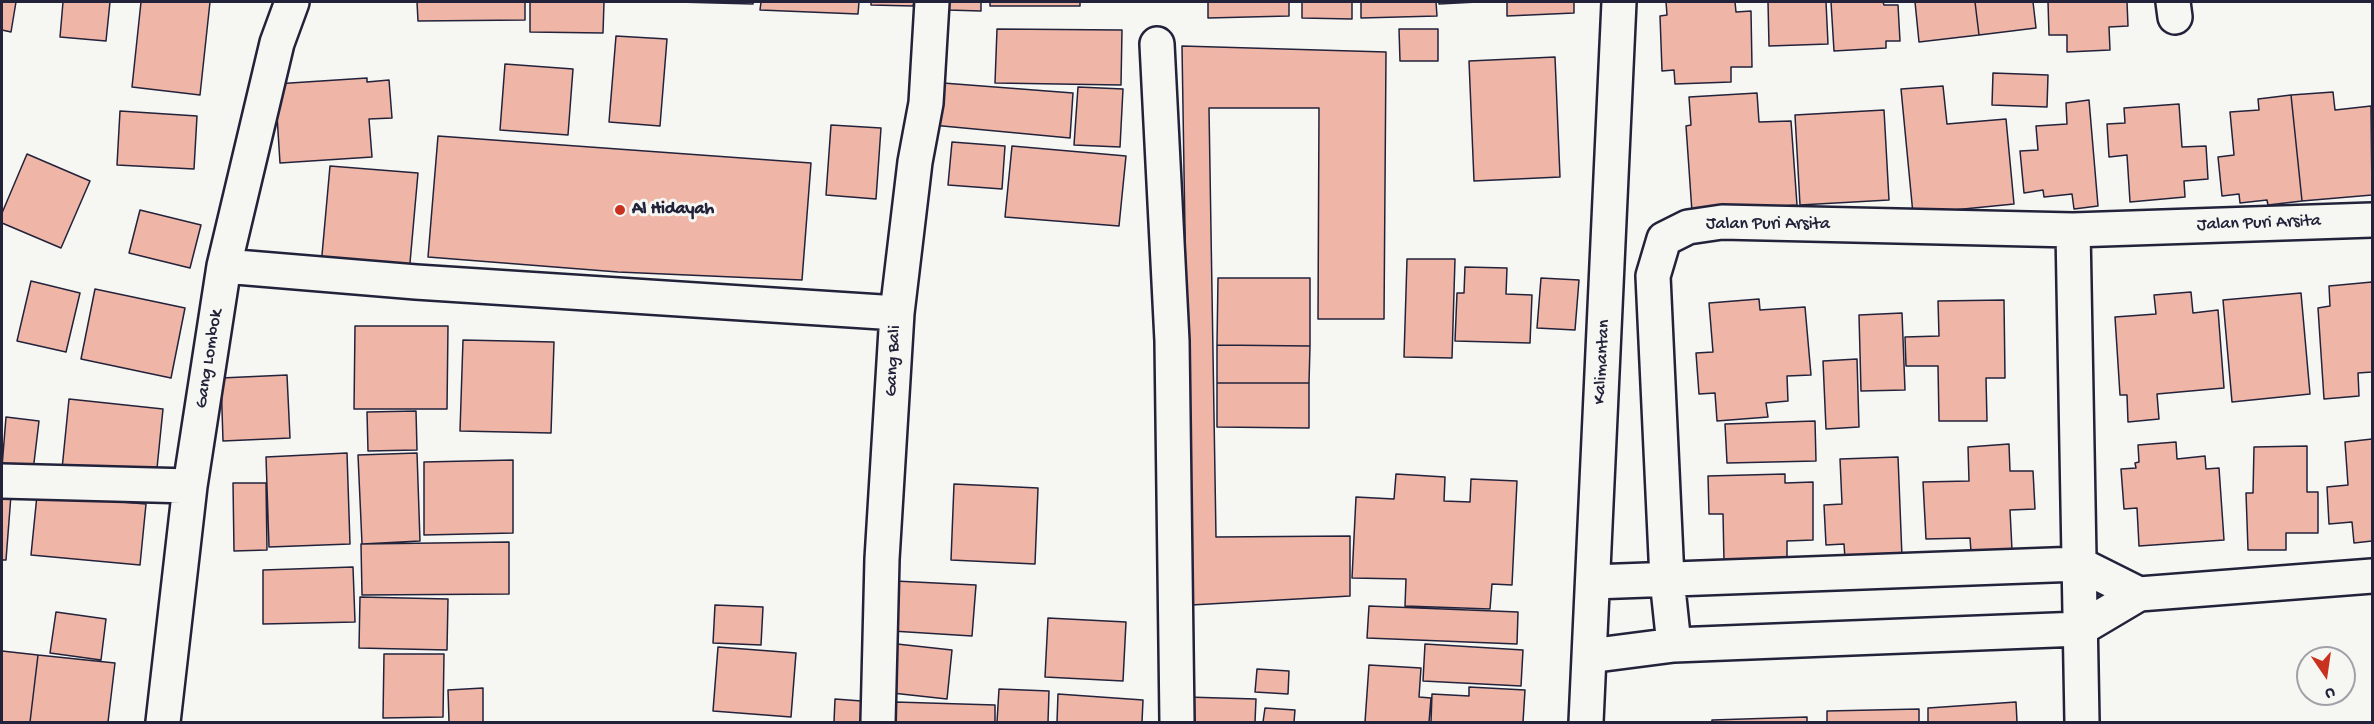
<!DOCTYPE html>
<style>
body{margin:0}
#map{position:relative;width:2374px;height:724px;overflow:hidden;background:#f6f6f2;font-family:"Gochi Hand",sans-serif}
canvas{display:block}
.frame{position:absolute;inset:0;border:3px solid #22223b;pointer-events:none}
.north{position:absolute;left:2296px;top:646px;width:60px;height:60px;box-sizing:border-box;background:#f6f6f2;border:2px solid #a1a1a9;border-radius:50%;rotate:167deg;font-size:16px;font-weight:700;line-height:24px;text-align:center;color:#22223b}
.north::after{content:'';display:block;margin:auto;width:21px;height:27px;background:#c8321e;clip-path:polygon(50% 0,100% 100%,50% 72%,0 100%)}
</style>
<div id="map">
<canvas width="2374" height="724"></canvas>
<div class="frame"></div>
<div class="north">U</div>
</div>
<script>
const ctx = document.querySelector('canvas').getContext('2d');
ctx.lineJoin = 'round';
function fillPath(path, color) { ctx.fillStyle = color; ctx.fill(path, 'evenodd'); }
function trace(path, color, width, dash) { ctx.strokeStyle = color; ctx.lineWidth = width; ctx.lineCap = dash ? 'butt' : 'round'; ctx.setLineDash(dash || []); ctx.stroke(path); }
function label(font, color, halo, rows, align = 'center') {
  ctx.font = font + ' "Gochi Hand",sans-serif'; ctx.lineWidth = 6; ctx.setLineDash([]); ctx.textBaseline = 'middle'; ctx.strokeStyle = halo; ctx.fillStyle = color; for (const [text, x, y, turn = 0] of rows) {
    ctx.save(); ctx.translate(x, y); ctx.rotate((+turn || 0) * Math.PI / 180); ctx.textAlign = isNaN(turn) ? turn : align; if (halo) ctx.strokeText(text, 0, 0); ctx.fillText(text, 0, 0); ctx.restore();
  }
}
const building = new Path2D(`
 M2 2H16L11 32 2 30Z
 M63 2H110L106 41 60 37Z
 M141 2H210L200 95 132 87Z
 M417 2H525V20L418 21Z
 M530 2H604L603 33 530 32Z
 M678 2H753V4Z
 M761 2H859L858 14 760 10Z
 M871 2H914L913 6 871 5Z
 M947 2H981V11L947 10Z
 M990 2H1080V6H990Z
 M1208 2H1289V16L1208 18Z
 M1302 2H1352V19L1302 18Z
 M1361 2H1436L1437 16 1361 18Z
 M1439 2H1477L1439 4Z
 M1507 2H1574V13L1507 16Z
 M1666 2H1735L1736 12 1751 11 1752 67H1731V82L1675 84 1674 70 1662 71 1660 16 1667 15Z
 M1768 2H1826L1828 44 1769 46Z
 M1831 2H1883L1884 5H1898L1900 41H1886V48L1834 51Z
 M1915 2H1975L1979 35 1919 42Z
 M1975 2H2033L2036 28 1979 35Z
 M2048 2H2127L2128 26 2109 27 2110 50 2067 52V35H2049Z
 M997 29 1122 30 1121 85 995 83Z
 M1399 29H1438V61H1400Z
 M616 36 667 39 660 126 609 122Z
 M1182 46 1386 52 1384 319H1318L1319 108H1209L1216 537 1350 536V596L1191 605Z
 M1555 57 1560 177 1474 181 1469 61Z
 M505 64 573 69 568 135 500 130Z
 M1993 73 2048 75 2047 107 1992 105Z
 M367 78V82L389 80 392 118 369 119 372 157 280 163 275 84Z
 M943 83 1073 93 1070 138 932 125Z
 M1943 86 1947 124 2006 119 2014 204 1913 214 1901 89Z
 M1078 87 1123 89 1120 147 1074 145Z
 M2333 92 2335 110 2371 106 2372 195 2302 201 2291 95Z
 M1757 93 1759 122 1791 121 1797 205 1692 212 1686 126 1691 125 1689 97Z
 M2291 95 2302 201 2268 205 2267 200 2240 203 2239 194 2222 196 2218 157 2234 155 2230 112 2259 110 2258 99Z
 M2089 100 2098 206 2074 209 2072 194 2044 197 2043 190 2024 193 2020 151 2038 150 2036 126 2067 124 2066 103Z
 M2179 104 2182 147 2206 146 2208 179 2184 181 2185 197 2130 202 2127 155 2109 157 2107 124 2125 123 2124 108Z
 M1884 110 1889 200 1800 205 1795 115Z
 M120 111 197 116 194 169 117 165Z
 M831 125 881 128 876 199 826 195Z
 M438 136 811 163 802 280 618 272 428 257Z
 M952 142 1005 146 1002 189 948 185Z
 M1012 146 1126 156 1119 226 1005 217Z
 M27 154 90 181 61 248 2 223V213Z
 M330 166 418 173 409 274 321 266Z
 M140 210 201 225 190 268 129 253Z
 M1407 259H1455L1452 358 1404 357Z
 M1465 267 1507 268 1506 294 1532 295 1530 343 1455 341 1457 293H1464Z
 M1218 278H1310V346L1217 345Z
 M1541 278 1579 280 1575 330 1537 328Z
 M31 281 80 293 66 352 17 341Z
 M2372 282V372L2358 373 2359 396 2324 399 2318 308 2330 306 2329 286Z
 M95 289 185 308 171 378 81 359Z
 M2191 292 2193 313 2218 310 2224 388 2157 394 2159 419 2128 422 2127 395H2120L2115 317 2156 314 2154 295Z
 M2301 293 2310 394 2232 402 2223 300Z
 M1759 299 1760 310 1805 307 1811 375 1787 376 1788 401 1766 403 1768 417 1717 421 1715 393 1699 394 1696 353 1713 352 1709 303Z
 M2004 300 2005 378H1986L1987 421H1939L1938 366H1906L1905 337 1939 336 1938 301Z
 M1902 313 1905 390 1861 391 1859 315Z
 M355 326H448L447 409H354Z
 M463 340 554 342 551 433 460 431Z
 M1217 345 1310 346 1309 383H1217Z
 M1857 359 1859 427 1826 429 1823 361Z
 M287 375 290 438 223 441 221 378Z
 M1217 383H1309V428L1217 427Z
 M69 399 163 409 156 478 62 469Z
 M416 411 417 450 368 451 367 412Z
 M6 417 39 421 33 471 2 467Z
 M1815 421 1816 461 1727 463 1725 424Z
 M2372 439V541L2354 543 2352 522 2329 524 2327 487 2348 485 2345 442Z
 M2176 442 2177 459 2205 456 2206 469 2219 468 2224 540 2139 546 2137 508 2124 509 2121 469 2136 468 2135 463 2139 462 2138 445Z
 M2009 444 2010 471H2033L2035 509 2010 510 2012 550 1971 552 1970 538 1926 539 1923 482 1969 481 1968 447Z
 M2307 446V492H2318V533H2286V550H2248L2246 493H2253L2254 447Z
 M347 453 350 544 269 547 266 457Z
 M417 453 420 541 362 544 358 455Z
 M1898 457 1902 557 1845 559 1844 544 1826 545 1824 505 1842 504 1840 459Z
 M513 460V533L424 535V462Z
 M1396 474 1445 477 1444 501 1470 502 1471 479 1517 481 1512 585 1492 584 1490 609 1405 606 1406 579 1352 578 1356 497 1394 499Z
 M1785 474V483L1813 482V540L1787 541V561L1724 562 1723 514H1709L1708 476Z
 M233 483H266L267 550 234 551Z
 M954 484 1038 488 1035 564 951 560Z
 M2 494 11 495 6 560H2Z
 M37 495 146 504 140 565 31 555Z
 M509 542V594L362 595 361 544Z
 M353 567 355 622 263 624V570Z
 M895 581 976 585 972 636 892 631Z
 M360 597 448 599 447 650 359 648Z
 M715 605 763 607 761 645 713 643Z
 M1369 606 1518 612 1517 644 1367 638Z
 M56 612 106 619 101 660 50 653Z
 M1048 618 1126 622 1123 681 1045 677Z
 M897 644 952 650 947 699 892 693Z
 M1425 644 1523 650 1521 686 1423 681Z
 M718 647 796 653 791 717 713 711Z
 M2 651 38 655 30 722H2Z
 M384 654H444L443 717 383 718Z
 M38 655 115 663 108 722H30Z
 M1369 665 1421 668 1419 697 1431 698 1429 722H1365Z
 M1257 669 1289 671 1288 694 1255 692Z
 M1469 687 1525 690 1523 722H1431L1432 694 1469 696Z
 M483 688V722H449L448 690Z
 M999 689 1049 691 1048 722H997Z
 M1058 694 1143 700 1142 722H1057Z
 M1186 697 1256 699 1255 722H1185Z
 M835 699 875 702 874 722H834Z
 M895 702 995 705V722H895Z
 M2016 702 2017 722H1928V708Z
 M1265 708 1295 710 1294 722H1263Z
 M1919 709V722H1827V711Z
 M1807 717V722H1712V720Z`);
fillPath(building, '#efb6a7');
trace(building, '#22223b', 1.5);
const minor = new Path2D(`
 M2173 2 2175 17
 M1157 44 1172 341 1177 722
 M2073 230 2082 722
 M224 266 416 282 897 313
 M2 481 190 486
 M1593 582 2079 564 2139 594
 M1674 645 1667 579 1653 276 1664 239 1688 227 1722 222 2073 230 2372 220
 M1589 656 1674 645 2080 629 2139 594 2372 576
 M163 722 190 486 224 266 277 43 292 2
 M878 722 882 559 897 313 915 162 926 103 932 2
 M1586 722 1619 2`);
trace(minor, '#22223b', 38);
trace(minor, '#f6f6f2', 33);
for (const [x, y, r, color] of [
 [620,210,6,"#c8321e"]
]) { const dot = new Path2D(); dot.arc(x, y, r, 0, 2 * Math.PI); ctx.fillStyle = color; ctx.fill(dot); trace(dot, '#f6f6f2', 2); }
label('bold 18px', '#22223b', '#f6f6f2', [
 ["Al Hidayah",632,210]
], 'left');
label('18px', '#22223b', '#f6f6f2', [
 ["Jalan Puri Arsita",2259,224,-2],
 ["Jalan Puri Arsita",1768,225],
 ["Gang Lombok",210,359,-81],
 ["Gang Bali",894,361,-87],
 ["Kalimantan",1603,362,-87]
]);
</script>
